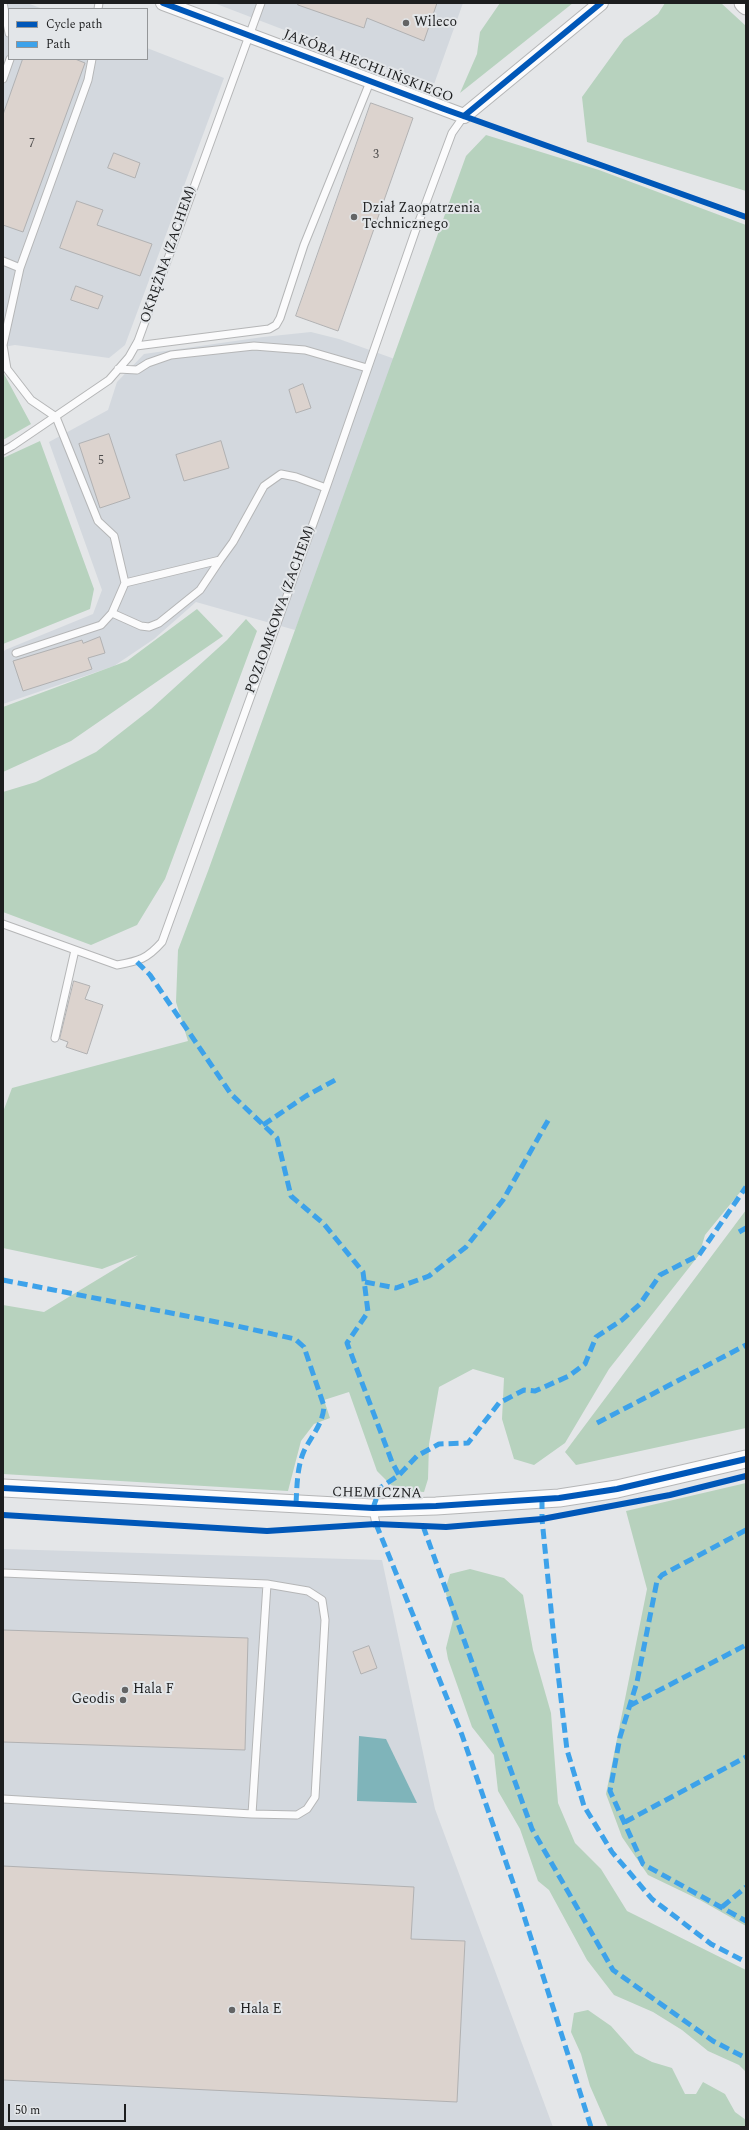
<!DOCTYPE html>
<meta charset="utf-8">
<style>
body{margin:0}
#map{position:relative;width:749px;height:2130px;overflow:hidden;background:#e4e6e8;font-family:Spectral,serif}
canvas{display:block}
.frame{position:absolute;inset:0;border:4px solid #1d1e1f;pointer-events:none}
.legend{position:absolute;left:8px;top:8px;width:140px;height:52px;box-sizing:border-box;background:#e3e6e9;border:1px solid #949698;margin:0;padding:5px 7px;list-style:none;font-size:12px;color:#1d1e1f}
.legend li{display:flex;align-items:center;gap:8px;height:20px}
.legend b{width:20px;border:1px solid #949698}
.scale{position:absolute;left:8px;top:2104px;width:118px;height:18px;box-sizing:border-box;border:2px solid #1d1e1f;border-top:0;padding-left:5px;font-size:12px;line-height:14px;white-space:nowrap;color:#1d1e1f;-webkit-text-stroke:3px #e3e6e9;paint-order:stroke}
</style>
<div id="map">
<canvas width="749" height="2130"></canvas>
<div class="frame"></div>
<ul class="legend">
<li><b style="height:5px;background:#0057b8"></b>Cycle path</li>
<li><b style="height:5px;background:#3da2ea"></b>Path</li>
</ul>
<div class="scale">50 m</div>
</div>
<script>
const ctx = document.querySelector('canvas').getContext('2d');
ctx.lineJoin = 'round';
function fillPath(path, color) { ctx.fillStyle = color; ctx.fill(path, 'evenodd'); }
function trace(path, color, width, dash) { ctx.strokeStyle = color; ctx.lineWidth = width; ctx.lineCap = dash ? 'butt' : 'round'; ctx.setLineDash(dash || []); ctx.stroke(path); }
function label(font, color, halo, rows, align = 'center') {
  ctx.font = font + ' Spectral,serif'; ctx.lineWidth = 4; ctx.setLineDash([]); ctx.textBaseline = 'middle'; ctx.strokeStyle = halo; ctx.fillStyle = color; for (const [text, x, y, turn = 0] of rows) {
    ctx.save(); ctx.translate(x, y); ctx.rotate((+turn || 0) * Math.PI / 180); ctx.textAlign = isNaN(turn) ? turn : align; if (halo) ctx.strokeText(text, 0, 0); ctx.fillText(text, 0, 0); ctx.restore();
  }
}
fillPath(new Path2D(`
 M3 3H27L43 9H9V59H147V48L224 78 125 345 109 358 15 345 3 347Z
 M214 3H463L433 87Z
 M311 332 339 339 403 362 295 630 196 602 154 639 114 666 3 704V653L5 650 93 614 102 590 49 442 108 410 117 382 144 354 263 337Z
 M3 1549 382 1560 435 1809 553 2127H3Z`), '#d3d8de');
fillPath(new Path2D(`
 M746 1210V1428L576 1465 565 1452Z
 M746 1483V1926L700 1900 648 1875 622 1837 606 1794 647 1589 626 1511Z`), '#b7d1bd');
fillPath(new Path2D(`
 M500 3H573L460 93 477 54 480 32Z
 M665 3H721L746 26V191L587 142 582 97 624 39 658 14Z
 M486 135 599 170 746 225V1185L705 1235 699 1255 609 1369 565 1443 534 1465 514 1459 502 1419 504 1378 473 1369 439 1387 429 1444 428 1479 424 1492 406 1491 391 1485 377 1471 349 1392 324 1400 330 1418 314 1424 301 1441 288 1491 3 1474V1305L44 1312 138 1255 102 1269 3 1248V1112L12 1088 188 1041 176 1002 178 950 208 871 466 156Z
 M3 372 31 424 3 440Z
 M40 441 94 589 90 609 3 644V458Z
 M197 609 223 636 71 741 3 772V707L127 661Z
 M246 619 257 631 165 879 137 925 91 945 3 912V792L36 782 96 752 151 709 227 640Z
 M470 1569 504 1578 523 1595 533 1650 551 1713 558 1803 575 1843 601 1869 627 1911 746 1970V2072L739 2065 708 2051 682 2030 653 2012 614 1995 587 1960 549 1890 538 1881 520 1829 498 1791 494 1755 472 1727 448 1659 446 1648 453 1620 445 1590 450 1574Z
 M588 2010 611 2026 635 2053 652 2062 672 2068 685 2094H696L703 2082 725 2094 735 2112 746 2120V2127H608L590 2086 581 2054 571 2032 574 2013Z`), '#b7d2be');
fillPath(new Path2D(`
 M359 1736 386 1739 417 1803 357 1801Z`), '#7fb4ba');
const building = new Path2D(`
 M299 3H437L424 41 367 18 364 28 298 5Z
 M23 59H75L85 63 23 232 3 225V115Z
 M371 103 413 118 338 331 296 316Z
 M114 153 140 163 135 178 108 168Z
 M77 201 103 210 97 225 152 244 140 276 60 248Z
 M76 286 103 296 98 309 71 300Z
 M303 384 311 408 296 413 289 390Z
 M109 434 130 498 100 508 79 444Z
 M221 441 229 468 184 481 176 455Z
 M100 637 105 653 88 658 92 669 23 691 13 661 82 640 83 643Z
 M74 981 90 986 85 999 103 1005 87 1054 66 1047 68 1042 60 1039Z
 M3 1630 248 1638 245 1750 3 1742Z
 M369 1646 377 1668 361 1674 353 1652Z
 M3 1866 414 1887 411 1939 465 1941 457 2102 3 2080Z`);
fillPath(building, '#dcd3ce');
trace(building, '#b1b1b2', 1);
const service = new Path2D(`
 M3 3 9 33
 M98 9 99 3
 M3 79 10 59
 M3 261 20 268
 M136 346 269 329 276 325 280 318 304 245 370 82
 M118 369 137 370 148 363 171 355 254 346 305 350 367 368
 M3 451 12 446 109 380 129 357 138 341 261 3
 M125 583 220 560 233 542 264 486 281 474 296 477 326 488
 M112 613 141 626 149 627 159 623 200 590 220 560
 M16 653 101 625 112 613 125 583 114 536 98 521 56 417 31 400 7 369 3 345 20 268 88 80 92 59
 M3 924 117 965C139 961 147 959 162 942L326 488 415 232 452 133 464 116
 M55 1038 75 950
 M373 1509 376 1524
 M3 1573 267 1584 252 1814 3 1799
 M252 1814 297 1815 307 1809 315 1797 325 1620 322 1600 308 1591 267 1584`);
const minor = new Path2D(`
 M163 3 464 116 601 3`);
const tertiary = new Path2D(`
 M743 3 746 6
 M3 1488 373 1508 436 1506 559 1498 617 1489 746 1459`);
trace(service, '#b5b6b7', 9);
trace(minor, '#b5b6b7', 16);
trace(tertiary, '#b5b6b7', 19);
trace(service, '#fbfbfc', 7);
trace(minor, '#fbfbfc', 14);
trace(tertiary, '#fbfbfc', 17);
trace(new Path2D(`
 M137 962 150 975 231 1094 277 1138 291 1196 324 1224 363 1272 368 1312 347 1343 392 1462 399 1475
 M263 1125 306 1096 337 1079
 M739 1232 746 1228
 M3 1280 237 1326 295 1339 304 1347 324 1406C323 1424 312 1435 304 1451 297 1467 297 1486 296 1504
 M365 1282 396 1288 429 1276 466 1247 503 1200 550 1117
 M597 1423 746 1345
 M542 1499V1519L554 1639 567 1750 584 1806 612 1852 652 1899 711 1944 746 1962
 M373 1508 380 1488 399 1475 417 1456 439 1444 468 1443 499 1403 524 1390 535 1391 569 1376 585 1364 596 1337 622 1320 640 1304 660 1275 699 1255 746 1187
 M376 1524 462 1735 517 1894 591 2127
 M423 1526 532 1829 613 1970 713 2041 746 2058
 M746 1530 662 1575 657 1581 637 1682 620 1737 610 1791 643 1864 746 1921
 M629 1706 746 1645
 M625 1822 746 1757
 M722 1907 746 1887`), '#3da2ea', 5, [10, 5]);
trace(new Path2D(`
 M163 3 444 109 746 217
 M464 116 601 3
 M3 1488 373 1508 436 1506 559 1498 617 1489 746 1459
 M3 1515 267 1531 376 1524 446 1527 542 1519 670 1495 746 1476`), '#0057b8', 6);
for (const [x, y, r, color] of [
 [406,23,4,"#636465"],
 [354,217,4,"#636465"],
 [125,1690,4,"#636465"],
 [123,1700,4,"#636465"],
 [232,2010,4,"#636465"]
]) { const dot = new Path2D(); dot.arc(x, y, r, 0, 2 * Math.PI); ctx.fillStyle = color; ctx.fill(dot); trace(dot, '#e3e6e9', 1.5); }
label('12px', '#4d4b4b', null, [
 ["7",32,145],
 ["3",376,156],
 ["5",101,462]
]);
label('14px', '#1d1e1f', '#e3e6e9', [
 ["Wileco",414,23],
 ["Dział Zaopatrzenia",362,209],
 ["Technicznego",362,225],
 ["Hala F",133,1690],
 ["Geodis",115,1700,"right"],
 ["Hala E",240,2010]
], 'left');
label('14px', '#1d1e1f', '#e3e6e9', [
 ["JAKÓBA HECHLIŃSKIEGO",368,67,21],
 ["OKRĘŻNA (ZACHEM)",169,255,-71],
 ["POZIOMKOWA (ZACHEM)",281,610,-70],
 ["CHEMICZNA",377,1494,1]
]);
</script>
